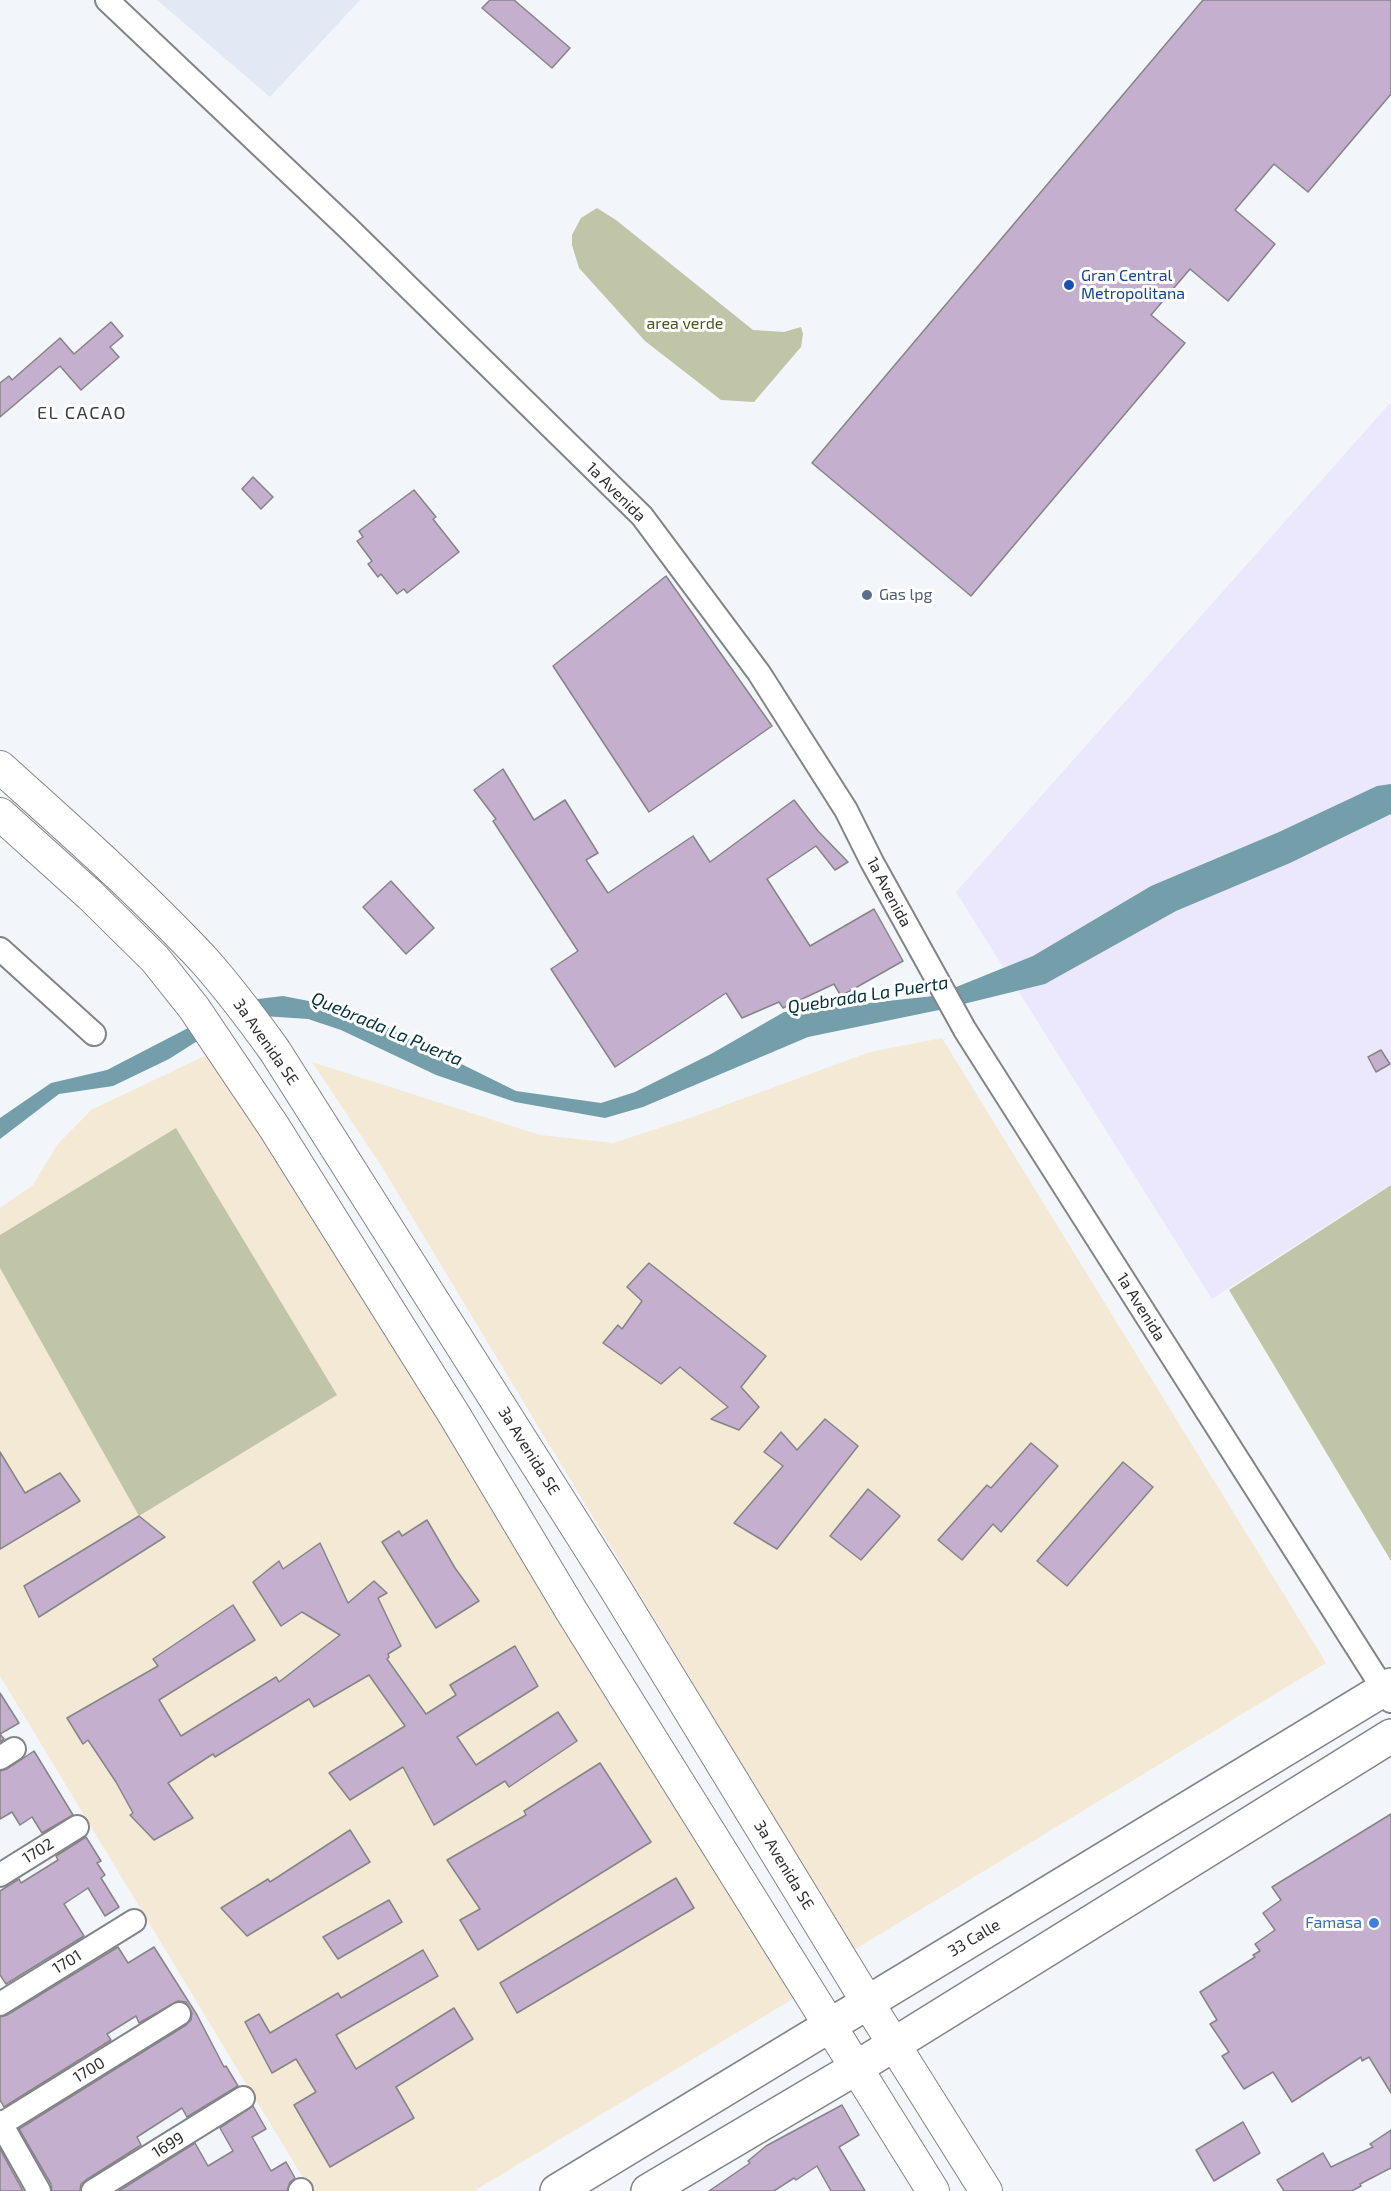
<!DOCTYPE html>
<style>
body{margin:0}
canvas{display:block;background:#f2f5f9}
</style>
<canvas width="1391" height="2191"></canvas>
<script>
const ctx = document.querySelector('canvas').getContext('2d');
ctx.lineJoin = 'round';
function fillPath(path, color) { ctx.fillStyle = color; ctx.fill(path, 'evenodd'); }
function trace(path, color, width, dash) { ctx.strokeStyle = color; ctx.lineWidth = width; ctx.lineCap = dash ? 'butt' : 'round'; ctx.setLineDash(dash || []); ctx.stroke(path); }
function label(font, color, halo, rows, align = 'center') {
  ctx.font = font + ' "Exo 2",sans-serif'; ctx.lineWidth = 6; ctx.setLineDash([]); ctx.textBaseline = 'middle'; ctx.strokeStyle = halo; ctx.fillStyle = color; for (const [text, x, y, turn = 0] of rows) {
    ctx.save(); ctx.translate(x, y); ctx.rotate((+turn || 0) * Math.PI / 180); ctx.textAlign = isNaN(turn) ? turn : align; if (halo) ctx.strokeText(text, 0, 0); ctx.fillText(text, 0, 0); ctx.restore();
  }
}
fillPath(new Path2D(`
 M1391 402V1184L1212 1299 956 892Z`), '#ebe7fd');
fillPath(new Path2D(`
 M157 0H360L270 97Z`), '#e3e9f4');
fillPath(new Path2D(`
 M942 1038 1326 1663 854 1950 382 1167 312 1062 540 1135 613 1143 690 1118 870 1052Z
 M213 1052 796 1997 474 2191H311L0 1676V1208L33 1185 57 1145 91 1110Z`), '#f4e9d5');
fillPath(new Path2D(`
 M597 208 616 220 753 330 784 332 801 327 803 334 801 347 754 402 721 400 645 341 579 268 572 245V235L581 218Z
 M176 1128 337 1395 139 1516 0 1268V1235Z
 M1391 1185V1561L1229 1290Z`), '#c0c5a8');
fillPath(new Path2D(`
 M1391 784V814L1290 863 1176 911 1045 984 939 1010 808 1037 643 1107 605 1118 515 1102 436 1075 341 1030 308 1019 248 1015 249 1000 283 996 350 1009 516 1091 601 1103 635 1092 711 1054 784 1012 934 996 1033 956 1151 886 1279 832 1377 786Z
 M192 1026 199 1040 169 1059 113 1086 59 1094 0 1139V1118L51 1083 107 1070Z`), '#739eaa');
const building = new Path2D(`
 M490 0H514L570 48 552 68 482 8Z
 M1203 0H1391V94L1308 192 1274 164 1235 210 1275 244 1228 301 1190 269 1151 315 1185 343 971 596 812 463Z
 M111 322 123 336 110 347 119 357 81 390 60 366 0 417V383L9 376 12 380 60 338 74 354Z
 M253 477 273 497 261 509 242 489Z
 M414 490 436 517 433 519 459 552 407 593 404 589 397 594 381 574 378 577 368 564 372 561 357 541 363 537 359 531Z
 M666 576 772 726 649 812 553 666Z
 M503 769 534 820 565 800 598 853 586 860 608 893 693 836 710 862 794 800 818 831 848 862 835 870 816 846 767 879 810 946 874 909 903 961 841 996 834 984 783 1008 779 1002 742 1018 726 993 615 1067 551 969 578 951 493 821 496 819 474 790Z
 M391 881 434 928 406 954 363 907Z
 M1381 1050 1390 1064 1376 1072 1368 1057Z
 M649 1263 766 1356 741 1387 759 1407 739 1430 711 1419 728 1407 680 1367 661 1384 603 1343 618 1325 622 1329 642 1301 627 1287Z
 M825 1419 858 1446 777 1549 734 1523 783 1466 764 1452 781 1432 797 1450Z
 M1031 1443 1058 1466 1001 1532 993 1524 962 1560 938 1540 987 1485 991 1488Z
 M0 1452 25 1493 60 1473 80 1501 0 1549Z
 M1123 1462 1153 1487 1067 1586 1037 1561Z
 M868 1489 900 1516 861 1560 830 1536Z
 M139 1516 165 1537 39 1617 24 1586Z
 M427 1520 455 1568 479 1601 436 1628 382 1542 399 1531 402 1536Z
 M320 1543 348 1603 374 1581 387 1593 378 1598 401 1646 388 1654 389 1657 387 1659 426 1714 456 1695 450 1685 515 1646 538 1686 457 1737 476 1765 558 1712 577 1741 509 1787 505 1781 434 1825 403 1767 350 1800 329 1773 405 1726 369 1675 314 1707 309 1699 215 1757 213 1754 168 1783 193 1818 154 1840 130 1815 133 1813 116 1782 88 1740 83 1744 67 1718 158 1666 153 1659 233 1605 255 1640 159 1700 181 1736 276 1677 279 1682 340 1635 302 1612 281 1626 253 1582 279 1561 283 1569Z
 M0 1693 19 1723 0 1734 4 1739 0 1742Z
 M34 1751 73 1815 42 1833 32 1817 20 1825 12 1812 0 1819V1771L7 1769Z
 M600 1763 651 1842 478 1950 460 1920 480 1909 447 1860 526 1815 524 1811Z
 M1391 1814V2093L1369 2057 1362 2061 1361 2057 1292 2102 1273 2072 1244 2089 1222 2056 1229 2052 1210 2024 1217 2020 1200 1992 1255 1957 1253 1955 1260 1951 1255 1944 1275 1930 1263 1913 1281 1900 1272 1887Z
 M350 1830 370 1862 247 1936 221 1908 268 1879 270 1882Z
 M86 1837 101 1861 97 1863 105 1875 101 1878 119 1907 105 1916 88 1888 64 1904 84 1936 6 1984 0 1975V1891L19 1879 21 1883 58 1860 56 1856Z
 M676 1878 694 1908 517 2013 500 1983Z
 M389 1900 402 1922 338 1959 323 1937Z
 M118 1947 128 1963 154 1947 197 2015 224 2067 226 2066 238 2086 187 2117 182 2108 137 2137 141 2145 86 2180 81 2184 80 2191H52L51 2184 19 2129 186 2025 191 2020 192 2013 186 2002 178 2001 139 2023 136 2016 107 2034 111 2040 4 2107 0 2100V2017L7 2015Z
 M423 1950 438 1976 336 2035 356 2069 454 2008 473 2039 396 2087 414 2118 330 2167 294 2105 316 2092 296 2059 272 2073 245 2022 259 2014 270 2033 338 1993 341 1998Z
 M842 2105 859 2135 839 2147 865 2191H831L817 2166 796 2180 794 2178 774 2191H709L750 2163 748 2161 766 2146Z
 M253 2106 266 2129 252 2137 271 2171 286 2162 295 2178 290 2182 287 2191H119L195 2143 208 2166 233 2151 220 2128Z
 M1243 2122 1260 2153 1214 2181 1196 2150Z
 M1391 2130V2168L1360 2184 1361 2186 1352 2191H1284L1277 2180 1323 2153 1331 2167 1373 2147 1370 2144Z
 M0 2149 23 2191H0Z`);
fillPath(building, '#c4afce');
trace(building, '#868487', 1.5);
const street = new Path2D(`
 M107 0 348 228 642 516 759 673 846 810 872 862 965 1030 1391 1701
 M0 949 94 1034
 M0 1758 14 1749
 M0 1875 77 1827
 M0 2004 134 1921
 M0 2122 39 2191
 M0 2125 179 2014
 M93 2191 243 2098
 M300 2191 301 2190`);
const secondary = new Path2D(`
 M0 767C69 829 138 890 202 958 228 987 252 1019 275 1051L615 1588 868 2003 986 2191
 M0 814 90 895 155 959 194 1008 274 1127 455 1416 572 1612 933 2191`);
const primary = new Path2D(`
 M557 2191 1391 1685
 M648 2191 856 2068 1391 1736`);
trace(street, '#828488', 26);
trace(secondary, '#828488', 34);
trace(primary, '#828488', 36);
trace(street, '#fff', 22);
trace(secondary, '#fff', 32);
trace(primary, '#fff', 33);
for (const [x, y, r, color] of [
 [1069,285,6,"#1a4fb4"],
 [867,595,6,"#5c6f8a"],
 [1374,1923,6,"#3f7fe0"]
]) { const dot = new Path2D(); dot.arc(x, y, r, 0, 2 * Math.PI); ctx.fillStyle = color; ctx.fill(dot); trace(dot, '#fff', 2); }
label('16px', '#164399', '#fff', [
 ["Gran Central",1081,276],
 ["Metropolitana",1081,294]
], 'left');
label('16px', '#4d5319', '#fff', [
 ["area verde",685,324]
]);
label('16px', '#2d2e30', '#fff', [
 ["1a Avenida",616,492,45],
 ["1a Avenida",889,892,62],
 ["3a Avenida SE",266,1042,55],
 ["1a Avenida",1141,1307,58],
 ["3a Avenida SE",529,1451,58],
 ["1702",38,1851,-32],
 ["3a Avenida SE",784,1865,59],
 ["33 Calle",974,1938,-31],
 ["1701",67,1962,-32],
 ["1700",89,2070,-32],
 ["1699",168,2145,-32]
]);
label('16px', '#4e5e75', '#fff', [
 ["Gas lpg",879,595]
], 'left');
label('16px', '#366cbe', '#fff', [
 ["Famasa",1362,1923]
], 'right');
ctx.letterSpacing = '1.5px';
label('18px', '#3a3c3f', '#fff', [
 ["EL CACAO",82,413]
]);
ctx.letterSpacing = '0px';
label('italic 18px', '#04303a', '#fff', [
 ["Quebrada La Puerta",868,995,-9],
 ["Quebrada La Puerta",387,1029,23]
]);
</script>
